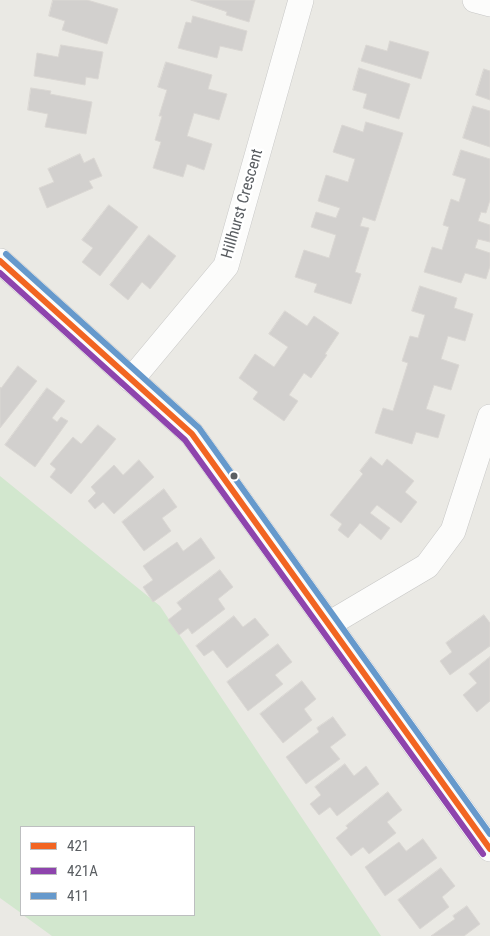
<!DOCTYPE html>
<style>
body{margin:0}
#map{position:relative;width:490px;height:936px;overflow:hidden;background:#eae9e4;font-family:"Roboto Condensed",sans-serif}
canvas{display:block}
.legend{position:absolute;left:20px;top:826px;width:175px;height:90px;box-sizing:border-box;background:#fff;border:1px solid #bdbfc0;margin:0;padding:6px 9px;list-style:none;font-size:15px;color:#5a5e62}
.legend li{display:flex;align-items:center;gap:10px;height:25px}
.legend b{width:25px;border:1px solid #bdbfc0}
</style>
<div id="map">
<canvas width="490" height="936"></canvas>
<ul class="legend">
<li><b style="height:6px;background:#f26522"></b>421</li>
<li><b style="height:6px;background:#8e44ad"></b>421A</li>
<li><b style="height:6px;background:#69c"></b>411</li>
</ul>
</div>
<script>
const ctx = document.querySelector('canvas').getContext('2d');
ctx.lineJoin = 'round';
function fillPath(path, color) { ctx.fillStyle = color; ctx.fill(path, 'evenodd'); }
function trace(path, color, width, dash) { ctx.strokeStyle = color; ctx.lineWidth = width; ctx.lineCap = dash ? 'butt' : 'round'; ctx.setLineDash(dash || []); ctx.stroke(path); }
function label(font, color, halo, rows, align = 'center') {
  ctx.font = font + ' "Roboto Condensed",sans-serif'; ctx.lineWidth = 5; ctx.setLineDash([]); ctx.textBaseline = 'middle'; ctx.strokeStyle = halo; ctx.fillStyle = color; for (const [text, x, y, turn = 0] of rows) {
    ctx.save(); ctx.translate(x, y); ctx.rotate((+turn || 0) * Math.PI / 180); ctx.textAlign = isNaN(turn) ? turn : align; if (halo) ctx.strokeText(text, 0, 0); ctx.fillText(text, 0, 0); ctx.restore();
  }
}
fillPath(new Path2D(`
 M0 476 160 606 381 936H52L23 915H194V827H21V913L0 898Z`), '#d2e7ce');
const building = new Path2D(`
 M53 0H87L118 9 107 44 62 30 65 21 49 16Z
 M191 0H255L249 22 226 15 227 12Z
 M193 16 247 31 242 51 220 46 217 58 178 48 186 22 191 23Z
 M390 41 429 52 421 79 361 61 366 45 387 51Z
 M61 45 103 52 98 79 86 77 85 85 34 76 37 53 58 57Z
 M166 62 212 75 208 89 227 94 219 120 194 113 187 136 212 144 204 170 187 164 183 177 153 168 161 142 155 140 162 116H159L167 90 158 87Z
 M359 68 410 84 399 119 363 108 367 94 353 90Z
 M484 69 490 71V100L476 95Z
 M31 88 51 91 50 94 92 102 86 134 45 127 48 114 28 110Z
 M473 106 490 111V147L463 138Z
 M366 122 403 133 375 221 363 217 360 226 369 228 355 272 361 274 351 304 314 292 317 284 295 277 304 250 329 258 336 235 311 227 316 212 336 218 340 208 318 201 326 175 348 182 355 159 333 152 342 125 363 132Z
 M461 150 490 159V200L486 213 481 212 478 221 490 225V242L478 239 475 248 490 253V266L486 279 465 273 461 283 424 272 432 247 442 250 449 227 443 225 451 199 459 202 466 179 453 175Z
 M80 154 84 163 94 158 102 176 89 181 93 188 47 208 39 188 54 182 48 169Z
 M109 205 138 227 100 276 82 262 93 248 82 240Z
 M149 235 176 256 150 289 142 282 128 300 110 285Z
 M420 286 457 298 454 308 473 314 465 341 448 336 441 359 459 365 451 390 434 385 426 409 445 415 438 438 416 432 412 444 375 433 383 408 393 411 408 363 402 361 410 336 418 338 425 315 412 311Z
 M285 311 307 326 314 316 339 333 325 354 327 355 311 378 304 373 289 395 298 401 284 421 253 399 258 392 239 378 255 354 274 367 288 347 269 334Z
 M18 366 37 381 0 428V387L1 388Z
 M47 388 65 401 52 418 57 422 61 417 68 421 35 467 5 445Z
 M98 425 116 439 71 494 50 477 56 469 50 464 73 437 81 444Z
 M371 457 382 466 387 459 414 481 405 492 417 502 401 523 377 505 370 513 390 528 381 540 360 523 348 538 338 530 342 524 330 515 363 474 360 471Z
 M139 460 154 477 114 514 103 502 95 509 88 501 96 493 91 487 114 465 123 475Z
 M164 489 177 507 162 518 171 531 144 551 122 522Z
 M201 538 215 558 153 602 143 587 153 580 143 566 177 542 183 551Z
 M220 570 233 587 218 599 225 609 192 634 188 628 179 635 168 620 182 609 177 603Z
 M484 615 490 623V646L450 675 440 661 452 652 446 643Z
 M234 616 243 627 255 618 269 635 227 668 213 650 204 656 196 646Z
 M278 644 292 662 275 675 283 684 248 711 227 682Z
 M490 657V701L477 712 463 695 477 683 469 674Z
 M302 681 316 699 304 709 312 720 283 743 260 714Z
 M333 717 346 735 330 747 340 759 306 784 286 757 319 732 317 728Z
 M345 764 354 776 366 766 379 784 337 816 330 807 319 815 310 804 321 795 315 787Z
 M388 792 402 810 387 822 396 833 369 854 363 847 351 856 336 838 348 828 346 826Z
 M423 839 437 858 385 896 365 867 399 842 406 851Z
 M441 868 455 886 442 897 449 907 420 929 398 900Z
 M467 906 480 924 464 936H431L455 919 453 916Z`);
fillPath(building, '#d2d0ce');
trace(building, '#dad7d3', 1);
const minor = new Path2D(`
 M475 0 490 4
 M0 261 192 434 490 849
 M131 380 226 266 301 0
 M329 624 427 566 453 531 490 417`);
trace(minor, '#c7c7c6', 26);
trace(minor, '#fcfcfb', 25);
trace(new Path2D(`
 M0 261 192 434 490 849`), '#f26522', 6);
trace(new Path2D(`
 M0 273 185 440 483 854`), '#8e44ad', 6);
trace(new Path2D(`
 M6 254 199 428 490 834`), '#69c', 6);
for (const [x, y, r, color] of [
 [234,476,4.5,"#5a5e62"]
]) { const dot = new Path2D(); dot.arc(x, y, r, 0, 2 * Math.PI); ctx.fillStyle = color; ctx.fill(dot); trace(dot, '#fff', 2); }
label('16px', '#5a5e62', '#fff', [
 ["Hillhurst Crescent",243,204,-74]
]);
</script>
